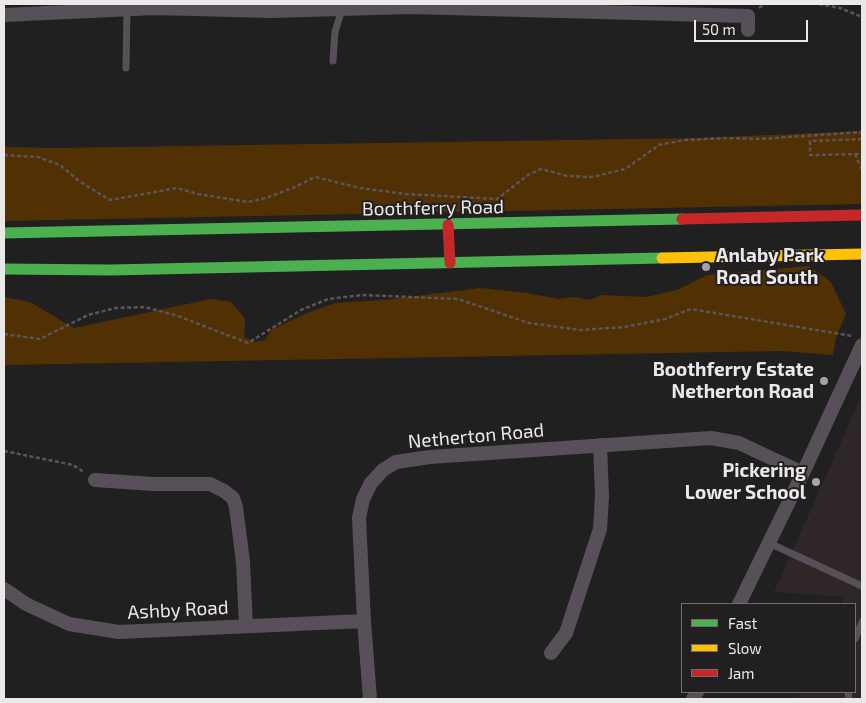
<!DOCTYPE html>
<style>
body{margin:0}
#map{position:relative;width:866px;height:703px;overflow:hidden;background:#212020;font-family:"Exo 2",sans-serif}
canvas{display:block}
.frame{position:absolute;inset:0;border:5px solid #ebe8e9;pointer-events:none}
.legend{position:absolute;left:681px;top:603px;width:175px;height:90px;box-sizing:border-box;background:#221f20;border:1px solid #726f70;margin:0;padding:6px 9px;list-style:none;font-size:15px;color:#ebe8e9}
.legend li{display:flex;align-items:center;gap:10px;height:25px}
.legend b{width:25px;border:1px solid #726f70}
.scale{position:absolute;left:694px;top:20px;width:114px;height:22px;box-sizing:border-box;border:2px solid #ebe8e9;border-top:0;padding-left:6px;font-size:15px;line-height:18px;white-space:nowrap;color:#ebe8e9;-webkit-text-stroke:4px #221f20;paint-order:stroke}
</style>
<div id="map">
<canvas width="866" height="703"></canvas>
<div class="frame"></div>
<ul class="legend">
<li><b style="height:6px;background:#4caf50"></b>Fast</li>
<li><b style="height:6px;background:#ffc107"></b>Slow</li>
<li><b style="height:6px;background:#c62828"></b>Jam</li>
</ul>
<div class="scale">50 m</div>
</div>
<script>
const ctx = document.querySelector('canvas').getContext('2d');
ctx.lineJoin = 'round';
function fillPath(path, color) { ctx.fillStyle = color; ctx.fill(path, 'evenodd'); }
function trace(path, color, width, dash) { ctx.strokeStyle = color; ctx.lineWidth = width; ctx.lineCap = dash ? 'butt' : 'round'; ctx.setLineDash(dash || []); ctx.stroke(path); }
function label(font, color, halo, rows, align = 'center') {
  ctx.font = font + ' "Exo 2",sans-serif'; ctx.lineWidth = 4; ctx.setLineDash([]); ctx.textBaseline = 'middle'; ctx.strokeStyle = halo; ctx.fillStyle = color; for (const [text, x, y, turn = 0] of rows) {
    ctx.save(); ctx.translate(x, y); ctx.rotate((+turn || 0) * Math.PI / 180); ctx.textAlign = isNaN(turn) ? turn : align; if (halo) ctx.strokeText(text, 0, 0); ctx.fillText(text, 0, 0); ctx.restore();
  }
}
fillPath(new Path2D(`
 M862 395V699H798L802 692H855V604H841L844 597 774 592Z`), '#2f2628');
fillPath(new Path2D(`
 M862 131V204L4 221V147L57 148 699 138Z
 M809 266 831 282 846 314 836 338 833 355 781 351 4 365V297L30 302 74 328 211 299 231 302 245 318 244 337 255 342 265 340 271 330 307 313 335 303 383 300 481 288 527 293 559 299 573 297 590 300 601 295 645 297 677 290 707 275Z`), '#513004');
trace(new Path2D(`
 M819 4 840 8 862 17
 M759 8 765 4
 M862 139 810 141V155L862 154
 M855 154 862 170
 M4 155 38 157 60 165 79 181 110 200 177 188 198 194 248 202 266 198 295 187 315 177 360 188 406 194 497 199 528 175 541 169 567 176 592 177 625 169 659 145 685 140 725 138 760 139 862 132
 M4 334 40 339 88 315 116 308 145 307 178 316 248 343 301 310 328 299 363 295 458 299 529 323 580 330 625 327 665 319 691 309 852 336
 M4 451 73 465 84 472`), '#5a555a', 2.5, [4, 2.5]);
trace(new Path2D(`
 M333 61 335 32 342 9
 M126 68 127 9
 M769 543 862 586
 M855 639 862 622
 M848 692 849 699`), '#585058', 7);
trace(new Path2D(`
 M4 15 155 8 271 11 410 7 748 16V30
 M95 480 153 484H210L224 491 233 498 236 507 243 562 246 626
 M4 589 26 604 69 624 119 632 364 621
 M739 604 803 473 862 345
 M551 653 566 633 600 529 602 496 600 445
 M370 699 364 621 359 518 363 499 371 483 383 470 396 462 430 457 711 438 739 443 803 473
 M693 699 697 692`), '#585058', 14);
trace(new Path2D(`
 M4 233 682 219
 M4 269 111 270 662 258`), '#4caf50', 11);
trace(new Path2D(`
 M662 258 862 254`), '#ffc107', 11);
trace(new Path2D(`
 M682 219 862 215
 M448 225 450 263`), '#c62828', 11);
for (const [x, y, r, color] of [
 [706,267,5,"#a4a2a3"],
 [824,381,5,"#a4a2a3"],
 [816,482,5,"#a4a2a3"]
]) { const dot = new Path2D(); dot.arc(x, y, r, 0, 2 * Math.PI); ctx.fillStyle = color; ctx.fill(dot); trace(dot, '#221f20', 2); }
label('19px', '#ebe8e9', '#221f20', [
 ["Boothferry Road",433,208,-1],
 ["Netherton Road",476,436,-5],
 ["Ashby Road",178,610,-3]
]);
label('bold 19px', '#ebe8e9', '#221f20', [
 ["Anlaby Park",716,256,"left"],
 ["Road South",716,278,"left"],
 ["Boothferry Estate",814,370],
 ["Netherton Road",814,392],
 ["Pickering",806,471],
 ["Lower School",806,493]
], 'right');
</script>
